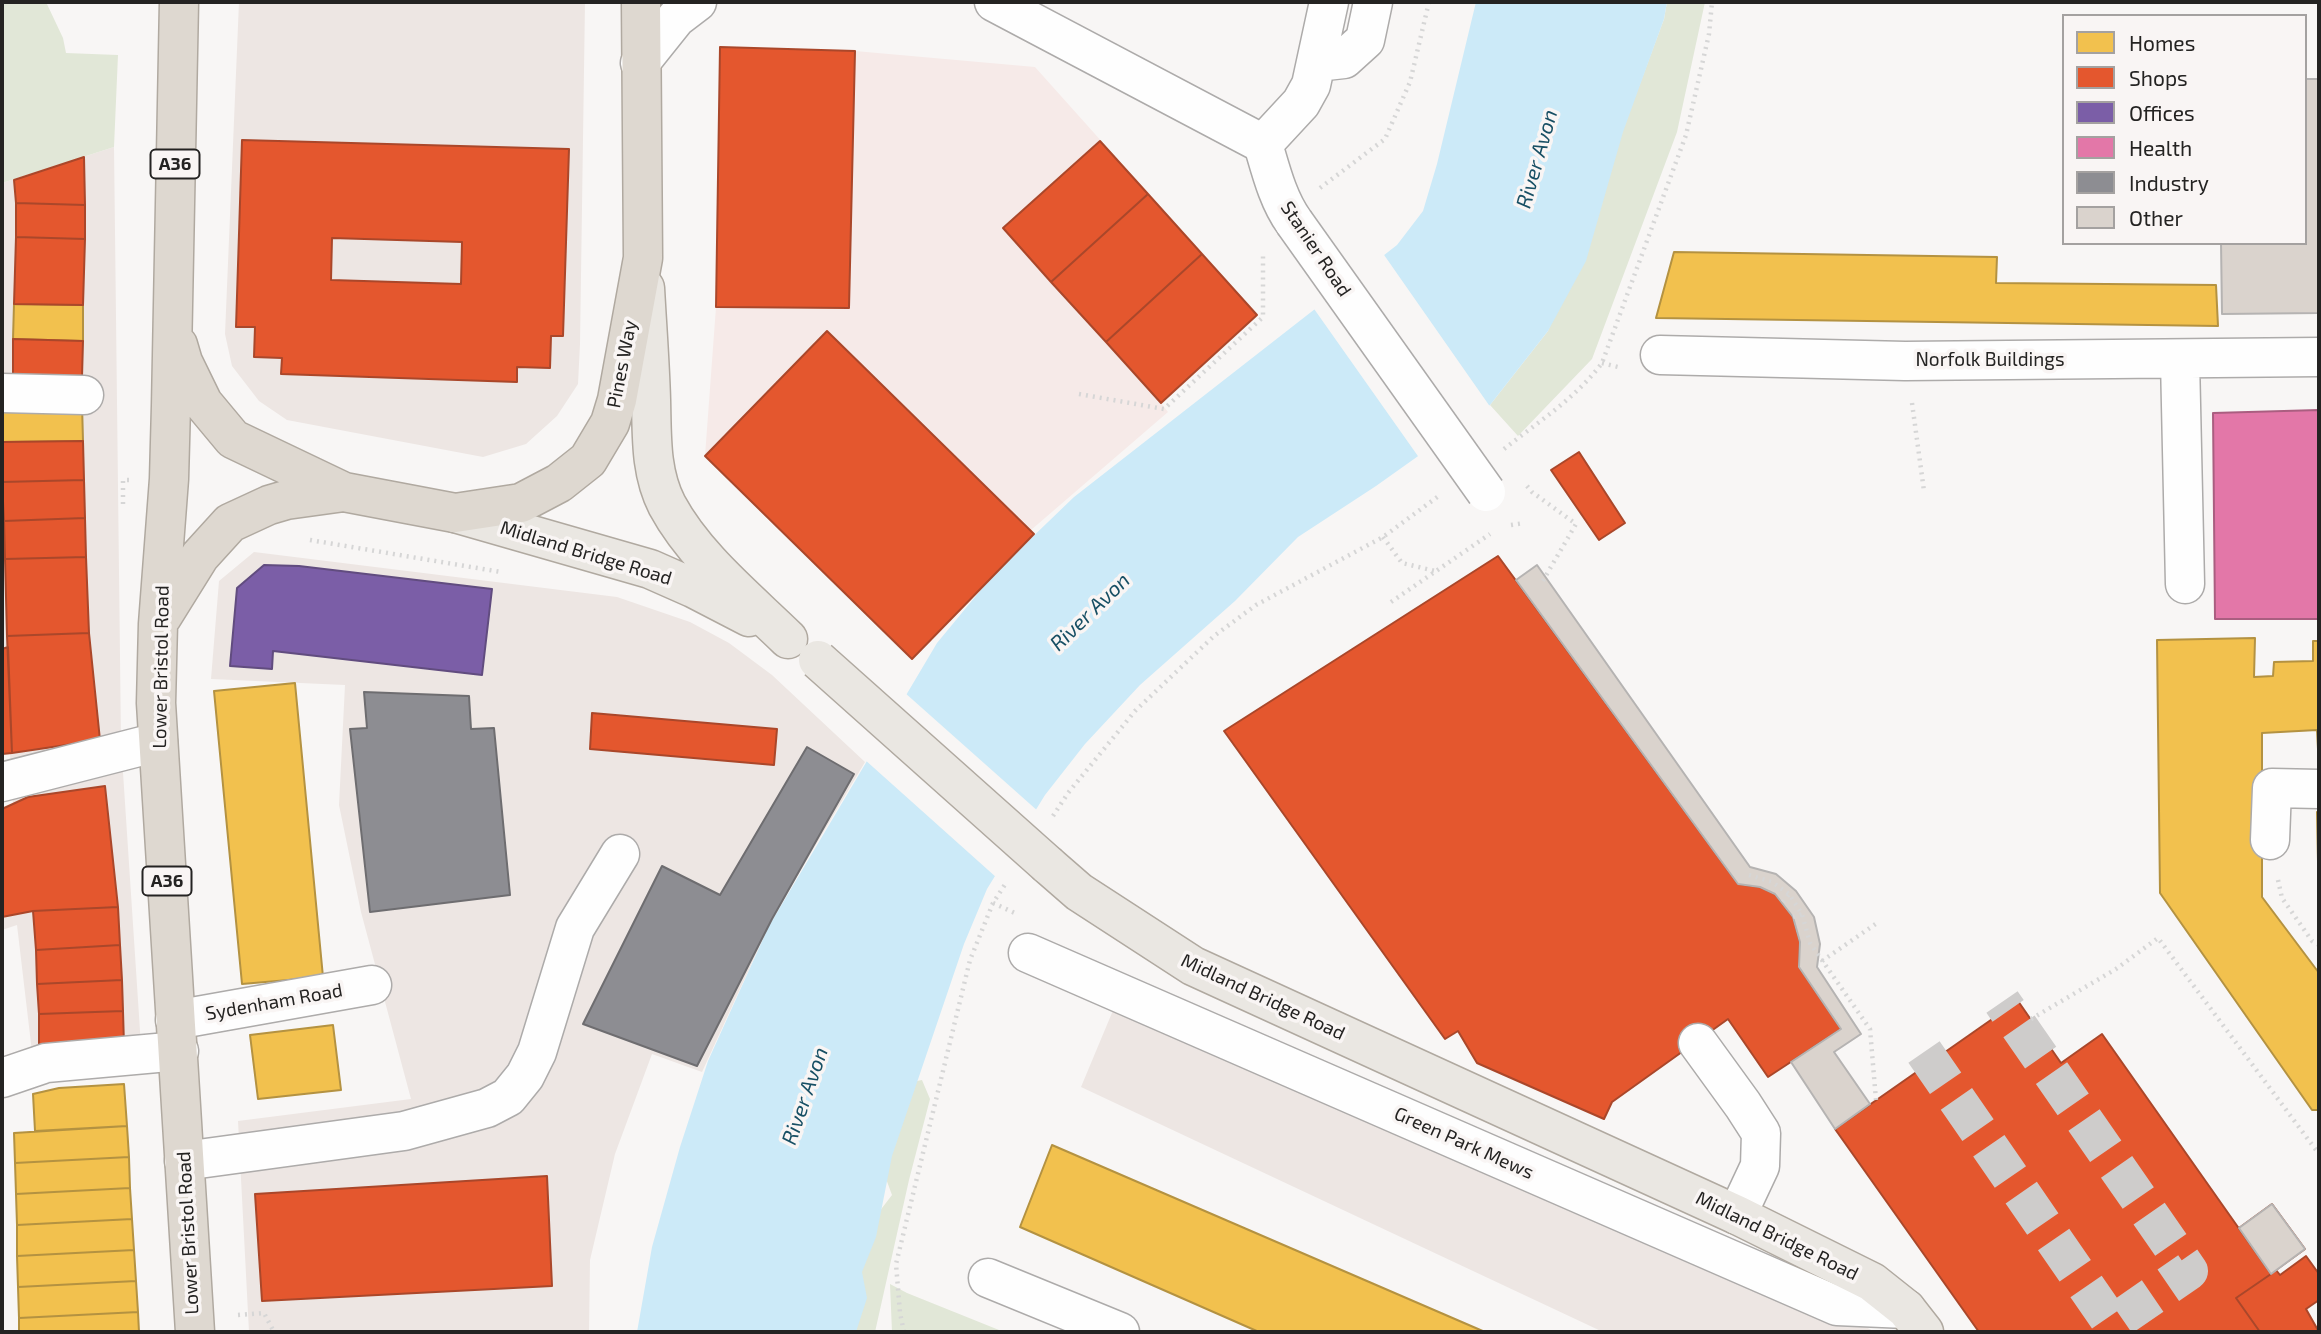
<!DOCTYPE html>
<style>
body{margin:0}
#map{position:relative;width:2321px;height:1334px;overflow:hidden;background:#f8f6f5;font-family:"Exo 2",sans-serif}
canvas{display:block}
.frame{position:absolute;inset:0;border:4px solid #242322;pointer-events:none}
.legend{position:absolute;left:2062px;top:14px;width:245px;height:231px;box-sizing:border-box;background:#f9f5f4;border:2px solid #a4a1a0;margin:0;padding:9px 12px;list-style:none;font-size:21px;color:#242322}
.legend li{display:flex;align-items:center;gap:14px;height:35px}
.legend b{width:35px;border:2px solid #a4a1a0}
</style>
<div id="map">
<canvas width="2321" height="1334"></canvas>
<div class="frame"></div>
<ul class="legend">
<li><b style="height:19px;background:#f2c14e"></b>Homes</li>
<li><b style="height:19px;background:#e4572e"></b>Shops</li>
<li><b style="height:19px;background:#7b5ea7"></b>Offices</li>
<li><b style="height:19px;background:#e377a8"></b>Health</li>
<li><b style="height:19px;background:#8d8d92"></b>Industry</li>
<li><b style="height:19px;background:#dad3cd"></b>Other</li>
</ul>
</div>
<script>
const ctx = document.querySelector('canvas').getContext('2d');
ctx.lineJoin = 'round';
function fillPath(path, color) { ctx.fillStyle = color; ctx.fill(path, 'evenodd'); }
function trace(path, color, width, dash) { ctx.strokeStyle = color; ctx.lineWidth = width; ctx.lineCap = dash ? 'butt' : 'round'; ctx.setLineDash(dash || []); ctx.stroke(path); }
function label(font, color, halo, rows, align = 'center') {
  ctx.font = font + ' "Exo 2",sans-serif'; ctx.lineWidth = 7; ctx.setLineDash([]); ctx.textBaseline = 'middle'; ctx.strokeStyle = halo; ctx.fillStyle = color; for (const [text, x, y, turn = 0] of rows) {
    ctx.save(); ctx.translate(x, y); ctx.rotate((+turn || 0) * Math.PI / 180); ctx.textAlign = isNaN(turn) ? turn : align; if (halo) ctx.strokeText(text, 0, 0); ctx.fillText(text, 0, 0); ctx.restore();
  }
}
fillPath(new Path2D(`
 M239 2H585L580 344 578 384 557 416 526 444 483 457 287 420 259 401 232 366 225 334Z
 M114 147 121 742 141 1046 32 1052 17 925 2 930V810L13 806 10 754 2 755V183Z
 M254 552 617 597 690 622 729 643 772 675 865 762 773 917 702 1072 652 1054 615 1154 590 1260 589 1332H249L238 1121 411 1099 361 912 339 805 345 685 211 679 219 581Z
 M1114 1008 1870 1329 1873 1332H1603L1081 1087Z`), '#ede6e3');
fillPath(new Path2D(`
 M720 47 855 51 1035 67 1257 315 1161 403 1168 412 1031 530 1034 534 912 659 705 456 716 307Z`), '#f6eae8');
fillPath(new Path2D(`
 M2 2H46L63 38 66 53 118 55 114 147 2 183Z
 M1667 2H1705L1677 132 1592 359 1518 436 1490 405 1548 331 1664 19Z
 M922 1080 930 1099 909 1180 875 1332H837L859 1238 892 1195 878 1157 907 1083Z
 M890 1284 907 1293 1004 1332H892Z`), '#e1e7d7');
fillPath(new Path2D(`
 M1476 2H1667L1664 19 1623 132 1586 261 1548 331 1490 405 1376 486 1298 537 1235 601 1140 685 1085 744 1045 795 987 889 964 944 892 1156 876 1237 862 1272 867 1298 856 1332H637L652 1247 680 1147 708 1061 769 926 937 643 994 574 1074 497 1397 245 1423 211 1437 164Z`), '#cceaf8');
fillPath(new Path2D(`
 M1382 252 1491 408 1420 459 1312 306Z
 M904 692 1039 812 997 878 864 759Z`), '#f8f6f5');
const homes = new Path2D(`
 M1674 252 1997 257 1996 283 2216 285 2218 326 1656 318Z
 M14 304 83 305V341L13 339Z
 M2 404H82L83 441 3 442Z
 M2255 638 2254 677 2273 676 2274 662 2313 661V641H2319V768L2317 730 2262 733V897L2319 973V1110H2312L2160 893 2157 640Z
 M295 683 323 977 242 984 214 691Z
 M2317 812H2319V911Z
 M333 1025 341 1090 258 1099 250 1035Z
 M124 1084 127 1126 35 1131 33 1094 59 1088Z
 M127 1126 129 1157 15 1163 14 1133Z
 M1052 1145 1485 1332H1259L1020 1227Z
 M129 1157 130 1188 16 1194 15 1163Z
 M130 1188 132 1219 17 1225 16 1194Z
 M132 1219 134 1250 17 1256V1225Z
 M134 1250 136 1281 18 1287 17 1256Z
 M136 1281 138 1312 19 1318 18 1287Z
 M138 1312 139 1332H19V1318Z`);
fillPath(homes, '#f2c14e');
trace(homes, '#b49241', 2);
const shops = new Path2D(`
 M720 47 855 51 849 308 716 307Z
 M242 140 569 149 563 336H551L550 368 517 367V382L281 374 282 358 254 357 255 327H236ZM332 238 462 242 461 284 331 280Z
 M1100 141 1148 194 1051 282 1003 228Z
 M84 157 85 205 16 203 14 180Z
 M1148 194 1202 254 1106 342 1051 282Z
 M16 203 85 205V239L16 237Z
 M16 237 85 239 83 305 14 304Z
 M1202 254 1257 315 1161 403 1106 342Z
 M827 331 1034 534 912 659 705 456Z
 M13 339 83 341 82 377 13 375Z
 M83 441 84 480 2 482 3 442Z
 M1579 452 1625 523 1599 540 1551 470Z
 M84 480 85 518 4 521 2 482Z
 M85 518 86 557 5 559 4 521Z
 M1498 556 1738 884 1760 887 1775 894 1793 917 1800 942 1799 967 1841 1029 1768 1077 1728 1019 1612 1102 1604 1119 1477 1063 1458 1031 1445 1039 1224 731Z
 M86 557 89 633 7 636 5 559Z
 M89 633 100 740 12 753 7 636Z
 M8 647 12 753 2 754V649Z
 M592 713 777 729 774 765 590 749Z
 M105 786 118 907 33 911 2 917V809L28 797Z
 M118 907 120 945 36 950 33 911Z
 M120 945 122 980 37 984 36 950Z
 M122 980 123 1011 39 1014 37 984Z
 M2018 1001 2061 1063 2102 1034 2271 1274 2236 1298 2260 1332H1979L1835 1129Z
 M123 1011 124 1045 39 1050V1014Z
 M547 1176 552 1286 262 1301 255 1194Z
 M2272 1204 2305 1249 2276 1270 2280 1275 2306 1256 2319 1274V1300L2306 1309 2319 1332H2260L2236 1298 2271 1274 2239 1228Z`);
fillPath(shops, '#e4572e');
trace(shops, '#aa472a', 2);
const offices = new Path2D(`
 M264 565 299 566 492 589 482 675 273 651 272 669 230 666 237 588Z`);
fillPath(offices, '#7b5ea7');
trace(offices, '#614c7f', 2);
const health = new Path2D(`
 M2319 410V619H2215L2213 413Z`);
fillPath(health, '#e377a8');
trace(health, '#aa5e80', 2);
const industry = new Path2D(`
 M364 692 469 696 471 729 494 728 510 895 370 912 350 729 367 728Z
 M807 747 854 774 772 919 697 1066 583 1024 662 866 720 895Z`);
fillPath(industry, '#8d8d92');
trace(industry, '#6e6d70', 2);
const building = new Path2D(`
 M2305 79H2319V313L2222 314 2221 243H2305Z
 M1537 565 1750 867 1776 874 1796 891 1814 917 1820 944 1817 967 1861 1034 1834 1052 1870 1104 1835 1129 1791 1062 1841 1029 1799 967 1800 942 1793 917 1775 894 1760 887 1738 884 1516 580Z
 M2272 1204 2305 1249 2271 1274 2239 1228Z`);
fillPath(building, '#dad3cd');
trace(building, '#b5b3b2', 2);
trace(new Path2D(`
 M1924 1052 2112 1324 2189 1271 2002 1002`), '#cecccb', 38, [38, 19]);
const minor = new Path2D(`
 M994 2 1263 144C1271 171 1278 200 1294 222
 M1317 62 1344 59 1365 40 1373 2
 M640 63 676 18 697 2
 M1263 144 1301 103 1311 85 1329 2
 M1660 355 1905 361 2319 357
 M2180 360 2185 584
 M2 393 84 395
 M2 782 158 742
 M2270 840 2272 788 2319 789
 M1028 953 1837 1306 1906 1309
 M175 1020 372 985
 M1698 1043 1743 1105 1761 1133 1760 1166 1737 1215
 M2 1078 46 1063 179 1051
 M184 1161 404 1131 487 1108 508 1097 525 1076 537 1052 575 928 620 854
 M988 1278 1120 1332`);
const major = new Path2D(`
 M645 288C647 325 650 363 651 400 652 435 650 472 667 505 695 557 746 598 788 639
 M455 513 650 569 693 588 749 617
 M1048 865 1079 892 1193 966 1737 1215 1872 1282 1906 1309 1924 1332`);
const highway = new Path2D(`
 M179 2 171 406 169 479 158 624 156 703 195 1332
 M178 345 183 362 203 403 233 439 344 492 455 513 521 503 559 483 588 460 610 423 617 400 643 258 641 2
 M162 617 200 556 230 523 269 505 286 500 344 492`);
trace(minor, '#adabaa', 41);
trace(major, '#b0a9a0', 41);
trace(highway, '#b0a9a0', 41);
trace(new Path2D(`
 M1320 188 1385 139 1410 82 1429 2
 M1602 363 1622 368
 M1079 394 1164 409 1263 317V253
 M1912 403 1924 491
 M1504 449C1538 422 1576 398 1602 363L1686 135 1709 34 1712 2
 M1527 486 1532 492 1576 524 1541 584
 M123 504V480H129
 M1511 525 1524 523
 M1383 537 1402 563 1435 571
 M310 540 501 572
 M1391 602 1490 534
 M1053 816 1068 793 1135 711 1214 636 1256 605 1383 537 1440 495
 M1749 875 1772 882 1789 894 1802 914 1810 943 1870 1029 1876 1100
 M2278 880 2282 898 2312 941 2319 945
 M1783 902 1789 894
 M993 903 1017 914
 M1793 917 1802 914
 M1822 961 1877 923
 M2031 1019 2116 969 2158 938 2319 1154
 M238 1315 264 1313 274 1332
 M904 1332 900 1313 896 1264 970 960 993 903 1006 883`), '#d6d6d6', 4.5, [2, 5]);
trace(minor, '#fefefe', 38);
trace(major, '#eae7e2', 38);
trace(highway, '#ded8d0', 38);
const minorBridge = new Path2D(`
 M1294 222 1486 492`);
const majorBridge = new Path2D(`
 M818 660 1048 865`);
trace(minorBridge, '#adabaa', 41, []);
trace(majorBridge, '#b0a9a0', 41, []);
trace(minorBridge, '#fefefe', 38);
trace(majorBridge, '#eae7e2', 38);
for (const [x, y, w] of [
 [175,164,49],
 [167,881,49]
]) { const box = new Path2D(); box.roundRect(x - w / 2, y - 14.5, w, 29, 5); ctx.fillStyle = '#f9f5f4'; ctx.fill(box); trace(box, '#242322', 2); }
label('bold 18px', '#242322', null, [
 ["A36",175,164],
 ["A36",167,881]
]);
label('19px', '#242322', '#f9f5f4', [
 ["Stanier Road",1316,249,56],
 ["Norfolk Buildings",1990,360],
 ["Pines Way",622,364,-79],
 ["Midland Bridge Road",586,553,17],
 ["Lower Bristol Road",161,667,-89],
 ["Midland Bridge Road",1263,997,25],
 ["Sydenham Road",274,1002,-10],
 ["Green Park Mews",1464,1143,24],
 ["Lower Bristol Road",188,1233,-93],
 ["Midland Bridge Road",1777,1236,26]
]);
label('italic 21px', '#174f64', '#f9f5f4', [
 ["River Avon",1537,159,-74],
 ["River Avon",1090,612,-44],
 ["River Avon",805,1096,-71]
]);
</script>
